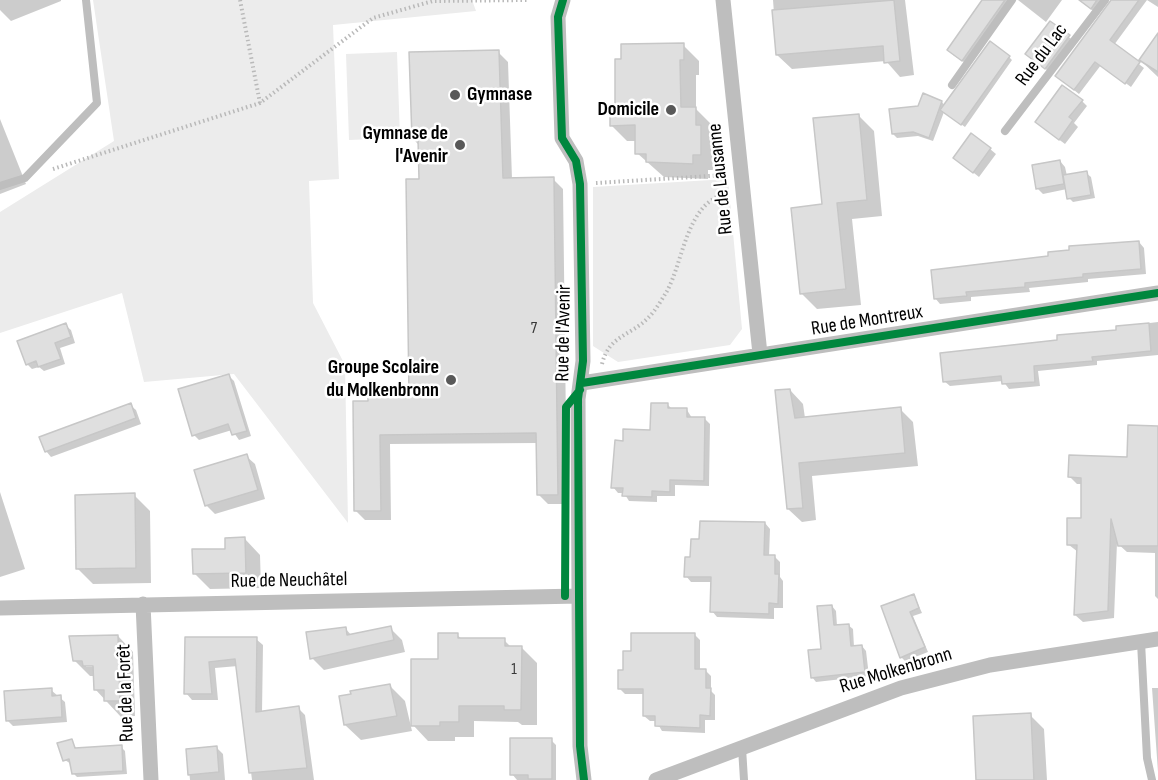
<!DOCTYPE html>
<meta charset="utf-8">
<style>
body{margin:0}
canvas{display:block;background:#fff}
</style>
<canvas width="1158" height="780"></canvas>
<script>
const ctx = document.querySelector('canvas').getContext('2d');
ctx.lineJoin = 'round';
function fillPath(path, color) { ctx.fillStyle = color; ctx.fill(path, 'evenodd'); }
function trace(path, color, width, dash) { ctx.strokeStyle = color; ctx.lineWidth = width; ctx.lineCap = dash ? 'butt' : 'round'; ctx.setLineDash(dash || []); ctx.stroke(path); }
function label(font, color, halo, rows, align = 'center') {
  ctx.font = font + ' "Sofia Sans Condensed",sans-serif'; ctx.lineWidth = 5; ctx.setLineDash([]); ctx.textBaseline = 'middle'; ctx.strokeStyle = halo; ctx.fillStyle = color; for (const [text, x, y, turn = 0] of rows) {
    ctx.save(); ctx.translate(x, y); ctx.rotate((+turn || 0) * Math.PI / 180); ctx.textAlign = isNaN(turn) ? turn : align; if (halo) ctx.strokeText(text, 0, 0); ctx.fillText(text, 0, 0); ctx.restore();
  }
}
fillPath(new Path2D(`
 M93 0H472L476 11 333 25 339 179 309 181 313 303 345 365 348 523 234 374 144 382 122 293 0 333V212L114 141Z
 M397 52 400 138 349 140 346 54Z
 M728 179 742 329 730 345 618 362 593 346V187Z`), '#ececec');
fillPath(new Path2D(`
 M0 0H61V1L11 21 0 10Z
 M773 0H905L914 75 900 77 886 61 792 69 777 55Z
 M984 0H1014L967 64 953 55Z
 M1018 0H1062L1046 22Z
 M1079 0H1106L1096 13Z
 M1112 0H1158V7L1147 0 1114 45 1144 68 1131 87 1101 65 1079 94 1061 80Z
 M1051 23 1075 42 1051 73 1033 60Z
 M1158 36V77L1140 60Z
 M683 45 699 61V75H696V109L711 124V138L716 143 717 170H708V179L664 177 637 153V141H627L611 125 617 107Z
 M498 52 508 62 512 179H553L563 189 567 504H548L538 494V443L390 444 391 520H365L355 510 354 403 411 398 421 180 420 146 413 139Z
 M1009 57 1012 60 965 127 944 112 933 141 918 136 897 138 893 134 920 107 942 102 945 106Z
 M1082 101 1087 106 1074 123 1078 127 1065 144 1042 127Z
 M858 115 874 131 882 216 852 219 861 305 817 309 801 293 823 206Z
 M0 119 26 184 0 194Z
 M990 149 996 154 979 177 955 158Z
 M1060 161 1065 167 1067 176 1086 173 1091 177 1095 198 1073 202 1069 198 1067 189 1043 194 1037 188Z
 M1139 242 1144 248 1146 274 1088 279V282L1029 288 1030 292 971 297V301L940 304 935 298 1050 257Z
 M1158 322V355L1097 361V365L1038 371 1040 386 1009 389 1003 381 950 386 944 381 1000 349V346L1059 341 1118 331 1117 327Z
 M65 325 71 330 75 343 60 348 65 364 44 371 39 367 32 369 27 364Z
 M228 375 234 381 251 436 239 440 232 430 199 440 194 435Z
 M790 390 803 404 805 418 900 409 913 422 918 466 812 476 816 520 802 522 788 509Z
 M130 405 136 410 141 424 51 457 46 451Z
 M668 405 672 409 687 410 692 418H704L710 424 709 486 675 485V496H657V502L629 501 624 493H618L613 487 624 442 652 432Z
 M1158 427V599L1155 596V553L1127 552 1117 543 1114 618 1083 622 1075 615 1078 552 1069 545 1083 520V484H1077L1070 477 1129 458Z
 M246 456 255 464 265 499 215 514 206 505Z
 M0 492 25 569 0 577Z
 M134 495 150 511 151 583 93 584 77 568Z
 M765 523 770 529 769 557H775L780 562V577L783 581V608H774V619L717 617 712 611 713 582H691L686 576 701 541Z
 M245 539 260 555 261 588 210 589 194 573Z
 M914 595 922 613 913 616 928 652 905 661 901 657 883 607Z
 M832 606 836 611 837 626 848 625 853 629 854 647 862 646 866 651 869 676 816 682 812 677 823 650Z
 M345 628 352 636 390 628 402 640 405 652 324 670 312 658Z
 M694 634 700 640V671H706L711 676V691L715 695V720H705V733L662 731 656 721H650L644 716 645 694H625L619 688 624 671 633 652Z
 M457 635 462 639 504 640 511 647H521L537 663V725H522L518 722 474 721V737H455V741H428L413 725 439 661Z
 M118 636 133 652 135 716 121 717 95 689V676H90L74 660ZM86 664 101 667H86Z
 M186 638 256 639 263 645 262 713 298 708 305 715 314 780H252L238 666 215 668 218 700H192L186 693Z
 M389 685 405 701 412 731 361 740 345 725Z
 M1152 688H1158V772Z
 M51 690 65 702 67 722 13 726 7 720Z
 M1030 715 1044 729 1047 780H978Z
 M551 740 556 745V780H517L512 774Z
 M72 741 77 750 121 747 125 751 127 774 77 777 73 773 71 764 65 760Z
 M216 747 223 754 225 780H190L187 750Z`), '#0003');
const building = new Path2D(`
 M894 0 900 61 884 63 883 46 776 55 772 10Z
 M982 0H1005L962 61 947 50Z
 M1079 0H1097L1091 9Z
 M1111 0H1139L1110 40 1140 62 1125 84 1095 62 1074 90 1055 76Z
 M1050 21 1070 35 1045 69 1025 54Z
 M1158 33V72L1139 60Z
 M990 41 1010 56 961 125 940 110Z
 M684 43V60H680L681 107H696V125H701V155H693V164L646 162V154H635V125L610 126V106H615V59H621V44Z
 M499 50 503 178 554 177 558 495H537L536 433 380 435 381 511H354L353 401H368V397H409L406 179H419L418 139H412L409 52Z
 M1062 85 1083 100 1069 117 1073 120 1059 140 1035 122Z
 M923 93 942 101 929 138 913 132 892 134 889 109 918 106Z
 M859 114 867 200 837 203 846 289 800 294 791 208 822 204 813 118Z
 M971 133 991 148 973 173 953 158Z
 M1060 160 1064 184 1036 189 1032 165Z
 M1087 171 1091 195 1067 199 1063 175Z
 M1139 241 1141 269 1083 274V277L1025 283V287L966 292 967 296 934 299 931 270 1048 256V252L1069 250V246Z
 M66 323 71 337 55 343 61 359 38 367 36 361 26 365 17 341Z
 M1149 323 1151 351 1092 357 1093 361 1034 366 1035 382 1002 384 1001 376 943 382 940 353 1057 340V335L1116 330V326Z
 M229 374 247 431 232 435 228 424 192 436 178 389Z
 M790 389 795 418 901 407 905 453 799 463 803 508 787 509 775 390Z
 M131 403 136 418 45 452 39 437Z
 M651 403H668V408H687V417H705L704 481 670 480V492L652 491V497L622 496 623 488H611L615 440 623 441V429L650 430Z
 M1128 425 1158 426V546H1118L1111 519 1108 611 1074 615 1077 545H1067V518H1081V478L1068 477 1069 455 1127 457Z
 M247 454 258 490 205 506 194 470Z
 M135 493 136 568 76 569 75 495Z
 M700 521 765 522 764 555H775V574H779L778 604 769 603V614L710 612 711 577H684L685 557H690L691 539H699Z
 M245 537 246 573 193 574 192 549H225V538Z
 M914 594 919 608 910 612 925 647 900 658 881 606Z
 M832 605 834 625 849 624 851 646 862 645 865 672 811 678 808 650 821 649 817 606Z
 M391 626 394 640 310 659 306 632 346 627 347 635Z
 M438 633H458V638H505V646H522L521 710H504V706H459V722H440V726H411V659H438Z
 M631 633H695V669H706V688H711L710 716 700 715V728L655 726V716H643V689H618V670H623V651H631Z
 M118 635 120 701H104V690H94L93 666H83L82 661H73L69 636Z
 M185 637H257L256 712 299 706 307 768 249 773 235 659 209 662 212 694H184Z
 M390 684 397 716 344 725 339 696 351 694 350 691Z
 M52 688V696L61 695 62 717 6 721 4 691Z
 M1031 713 1034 780H976L973 716Z
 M510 738H552V779H528V775H510Z
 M72 739 75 748 122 745 123 771 72 774 69 759 63 761 57 743Z
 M217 746 219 772 188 775 186 749Z`);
fillPath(building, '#dfdfdf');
trace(building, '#c7c7c7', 1.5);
trace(new Path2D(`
 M240 0 260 103
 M53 169 260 103 373 18 433 1 527 0
 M596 183 726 175
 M602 364C609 335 631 336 649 317 656 310 662 299 667 291 684 260 686 203 727 193`), '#b9b9b9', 4, [1.5, 3]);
trace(new Path2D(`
 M952 85 1012 0
 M1005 131 1105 0
 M0 186 25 178 97 103 86 0
 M1141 642 1147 758 1152 780
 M742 748 744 780`), '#bebebe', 8);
trace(new Path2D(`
 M563 0 558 17 562 138 576 161 580 184 583 361 578 399 579 596 580 746 584 780
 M723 0 760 354
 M582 383 1158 293
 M143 604 151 780
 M0 608 579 596
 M656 780 901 688 990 665 1158 639`), '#bebebe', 15);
trace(new Path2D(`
 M563 0 558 17 562 138 576 161 580 184 583 361 578 399 579 596 580 746 584 780
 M582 383 1158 293
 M565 596 566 407 580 390`), '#00873e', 8);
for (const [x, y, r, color] of [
 [455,95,6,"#595959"],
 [671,110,6,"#595959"],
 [460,145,6,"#595959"],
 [451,380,6,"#595959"]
]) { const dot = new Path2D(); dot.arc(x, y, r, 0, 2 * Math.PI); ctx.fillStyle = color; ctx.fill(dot); trace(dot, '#fff', 2); }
label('16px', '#383838', null, [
 ["7",534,329],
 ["1",514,670]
]);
label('20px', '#000', '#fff', [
 ["Rue du Lac",1042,55,-53],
 ["Rue de Lausanne",721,179,-96],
 ["Rue de Montreux",867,321,-9],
 ["Rue de l'Avenir",564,333,-89],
 ["Rue de Neuchâtel",289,581,-1],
 ["Rue Molkenbronn",896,671,-17],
 ["Rue de la Forêt",126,693,-92]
]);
label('bold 20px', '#000', '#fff', [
 ["Gymnase",467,95,"left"],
 ["Domicile",659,110],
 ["Gymnase de",448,134],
 ["l'Avenir",448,157],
 ["Groupe Scolaire",439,368],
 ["du Molkenbronn",439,391]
], 'right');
</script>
